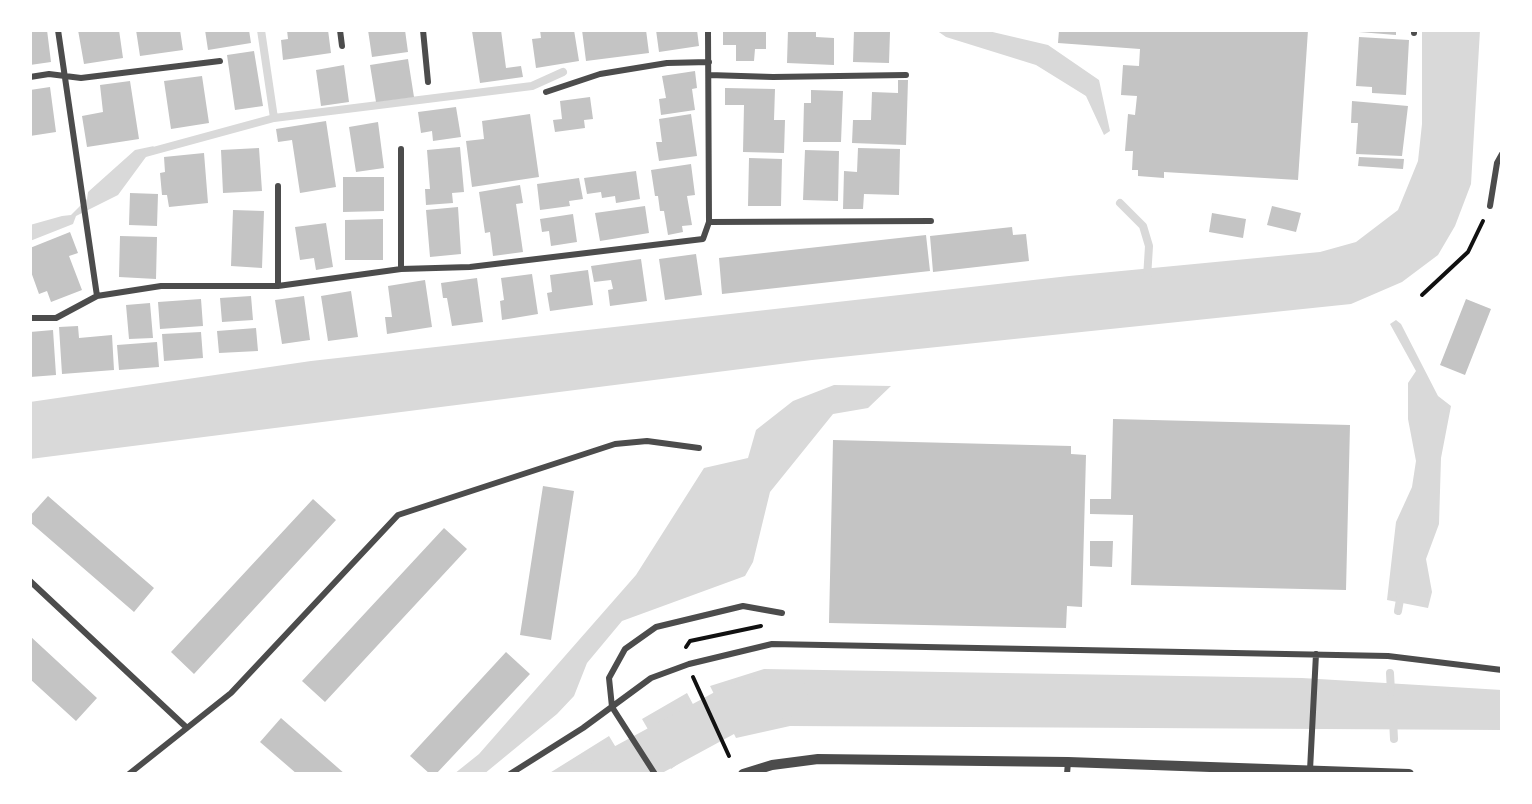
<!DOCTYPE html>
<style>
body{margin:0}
#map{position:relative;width:1532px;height:804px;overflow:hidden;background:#fff;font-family:"Archivo Narrow",sans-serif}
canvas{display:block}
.frame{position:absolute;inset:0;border:32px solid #fff;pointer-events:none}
</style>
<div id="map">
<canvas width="1532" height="804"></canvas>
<div class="frame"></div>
</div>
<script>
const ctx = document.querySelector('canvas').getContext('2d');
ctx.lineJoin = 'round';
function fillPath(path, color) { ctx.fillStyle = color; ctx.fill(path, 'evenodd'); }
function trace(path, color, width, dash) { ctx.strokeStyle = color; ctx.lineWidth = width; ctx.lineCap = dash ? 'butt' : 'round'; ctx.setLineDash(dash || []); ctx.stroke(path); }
fillPath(new Path2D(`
 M936 30H984L1048 45 1099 80 1110 131 1104 135 1086 96 1036 65 946 37Z
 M1422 30H1480L1471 184 1455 226 1438 255 1402 282 1351 304 812 360 30 459V402L311 361 1069 276 1320 252 1356 242 1398 210 1418 161 1422 124Z
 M154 146 118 195 76 216 73 224 30 241V225L62 216 71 215 87 199 88 192 135 150Z
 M1396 320 1401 324 1438 396 1451 406 1441 458 1439 524 1426 559 1432 592 1428 608 1387 600 1396 522 1412 487 1416 461 1408 419V383L1416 371 1390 324Z
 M834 385 891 386 868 408 833 414 770 492 753 562 745 576 622 621 587 663 574 696 557 714 484 774H454L479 754 636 575 704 468 748 458 756 430 793 401Z
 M764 669 1302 678 1502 690V730L790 726 736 738 710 686Z
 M687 693 712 740 671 769 642 719Z
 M609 736 632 774H548Z`), '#d9d9d9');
trace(new Path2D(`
 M274 118 532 86 563 72
 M142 154 274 118 261 30
 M1120 203 1143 226 1149 246 1147 278
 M1398 611 1401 594
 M1390 673 1391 692
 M1393 719 1394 739`), '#d9d9d9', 8);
trace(new Path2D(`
 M612 774 741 704 785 695`), '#d9d9d9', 46);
fillPath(new Path2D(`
 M30 30H47L51 62 30 65Z
 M78 30H119L123 58 84 64Z
 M136 30H180L183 50 140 56Z
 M205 30H249L251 43 208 50Z
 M287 30H328L331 53 283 60 281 40 288 39Z
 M368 30H405L408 52 372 57Z
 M482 30H501L506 68 521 66 523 77 480 83 472 31Z
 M540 30H574L579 61 536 68 532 39 541 38Z
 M582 30H646L649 53 586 61Z
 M656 30H697L699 46 659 52Z
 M723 30H766V49H755L754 61H736V45H723Z
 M788 30H816V37L834 38V65L787 63Z
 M854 30 890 32 889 63 853 62Z
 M1059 30H1308L1298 180 1164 172V178L1138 176V170H1132L1133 151H1125L1128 114 1135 115 1137 96 1121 95 1123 65 1139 66 1140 49 1058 43Z
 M1359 30H1396V35L1359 32Z
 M1359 37 1409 40 1406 95 1372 93V87L1356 86Z
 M254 51 263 106 235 110 227 55Z
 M408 59 414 97 376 102 370 65Z
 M344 65 349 102 321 106 316 70Z
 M695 71 697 88 692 89 695 110 661 115 659 99 666 98 662 76Z
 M202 76 209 123 171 129 164 81Z
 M898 80H908L906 145 852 143 853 120H871L872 92 898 93Z
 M130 81 139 139 87 147 82 116 103 112 100 85Z
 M50 87 56 132 30 136V90Z
 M725 88 775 89 774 120H785L784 153 743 152 744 105H725Z
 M811 90 843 91 841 142H803L804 103H811Z
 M590 97 593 119 584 120 585 128 555 132 553 120 562 119 560 101Z
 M1352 101 1408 106 1402 156 1356 154 1358 123H1351Z
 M456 107 461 137 433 141 432 131 421 133 418 112Z
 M530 114 539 177 472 187 466 141 484 139 482 121Z
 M691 114 697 156 659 161 656 142H662L659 119Z
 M326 121 336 187 300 193 292 140 278 142 276 129Z
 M378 122 384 168 356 172 349 127Z
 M460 147 464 192 452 193 453 203 426 205 425 189H430L427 150Z
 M259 148 262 191 223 193 221 150Z
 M858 148 900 149 899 195 864 194 863 209H843L844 171 857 172Z
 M805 150 839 151 838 201 803 200Z
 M204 153 208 203 169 207 167 195H162L160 173 165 172 164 157Z
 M1359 157 1404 159 1403 169 1358 166Z
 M749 158 782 159 781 206H748Z
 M691 164 695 195 687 196 692 225 682 226 683 232 668 235 664 211H660L658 196H655L651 170Z
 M636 171 640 199 616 203 615 196 602 198 601 192 587 194 584 178Z
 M343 177H384V211L343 212Z
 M579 178 583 199 569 201 570 206 540 210 537 184Z
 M520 185 523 203 516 204 523 252 493 256 490 232 485 233 479 192Z
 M130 193 158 194 157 226 129 225Z
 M645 206 649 233 600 241 595 213Z
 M1272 206 1301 213 1296 232 1267 225Z
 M458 207 461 254 430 257 426 210Z
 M233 210 264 211 262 268 231 266Z
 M1212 213 1246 219 1243 238 1209 232Z
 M573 214 577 242 551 246 549 231 542 232 540 219Z
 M383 219V260H345V220Z
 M326 223 333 267 316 270 314 258 300 260 295 227Z
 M1012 227 1013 235 1026 234 1029 261 933 272 930 236Z
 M70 232 78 253 69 256 82 290 51 302 47 291 39 294 30 269V248Z
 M926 235 930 271 722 294 719 258Z
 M120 236 157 237 156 279 119 277Z
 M696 254 702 295 665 300 659 259Z
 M641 259 647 301 610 306 608 290 613 289 611 280 594 282 591 266Z
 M588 270 593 305 550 311 547 293 552 292 550 275Z
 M532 274 538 314 502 320 500 301 504 300 501 278Z
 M477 278 483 322 452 326 447 298H443L441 283Z
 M425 280 432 327 387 334 385 317H392L388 286Z
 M351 291 358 337 328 341 321 296Z
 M251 296 253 320 222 322 220 298Z
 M304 296 310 340 282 344 275 300Z
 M201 299 203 326 160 329 158 302Z
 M1466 299 1491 309 1465 375 1440 365Z
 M150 303 153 338 129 339 126 305Z
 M78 326 79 338 112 335 114 370 62 374 59 327Z
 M256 328 258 351 219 353 217 331Z
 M53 330 56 375 30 377V332Z
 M201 332 203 358 164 361 162 334Z
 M157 342 159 367 119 370 117 345Z
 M1113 419 1350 425 1346 590 1131 585 1133 515 1090 514V499H1111Z
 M833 440 1071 446V454L1086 455 1082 607 1067 606 1066 628 829 623Z
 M543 486 574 491 551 640 520 635Z
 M48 496 154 588 134 612 30 522V516Z
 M313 499 336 520 194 674 171 652Z
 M444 528 467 549 325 702 302 681Z
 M1090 541H1113L1112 567 1090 566Z
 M30 636 97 698 76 721 30 679Z
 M506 652 530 674 436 774H430L410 756Z
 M281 718 345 774H297L260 742Z`), '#c4c4c4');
trace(new Path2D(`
 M1422 295 1468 252 1483 221
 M686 647 690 641 761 626
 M693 677 729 756`), '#111', 4);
trace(new Path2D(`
 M58 30 97 296 161 286H278L401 269 470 267 703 239 709 222 708 30
 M340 30 342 46
 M423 30 428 82
 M1414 33V30
 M709 75 773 77 906 75
 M30 77 49 74 81 78 220 61
 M546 92 600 74 667 63 709 62
 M401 149V269
 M1490 206 1497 163 1502 154
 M709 222 931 221
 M278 286V186
 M30 318H56L97 296
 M30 581 187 728
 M1310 770 1316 654
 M129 774 231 693 398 515 615 444 647 441 699 448
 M510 774 583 728 651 678 689 664 772 644 1388 656 1502 670
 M655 774 612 707 609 678 625 649 656 627 743 606 782 613
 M1067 774 1068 762`), '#4c4c4c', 6);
trace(new Path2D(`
 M743 774 772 765 818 759 1068 762 1409 774`), '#4c4c4c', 10);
</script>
